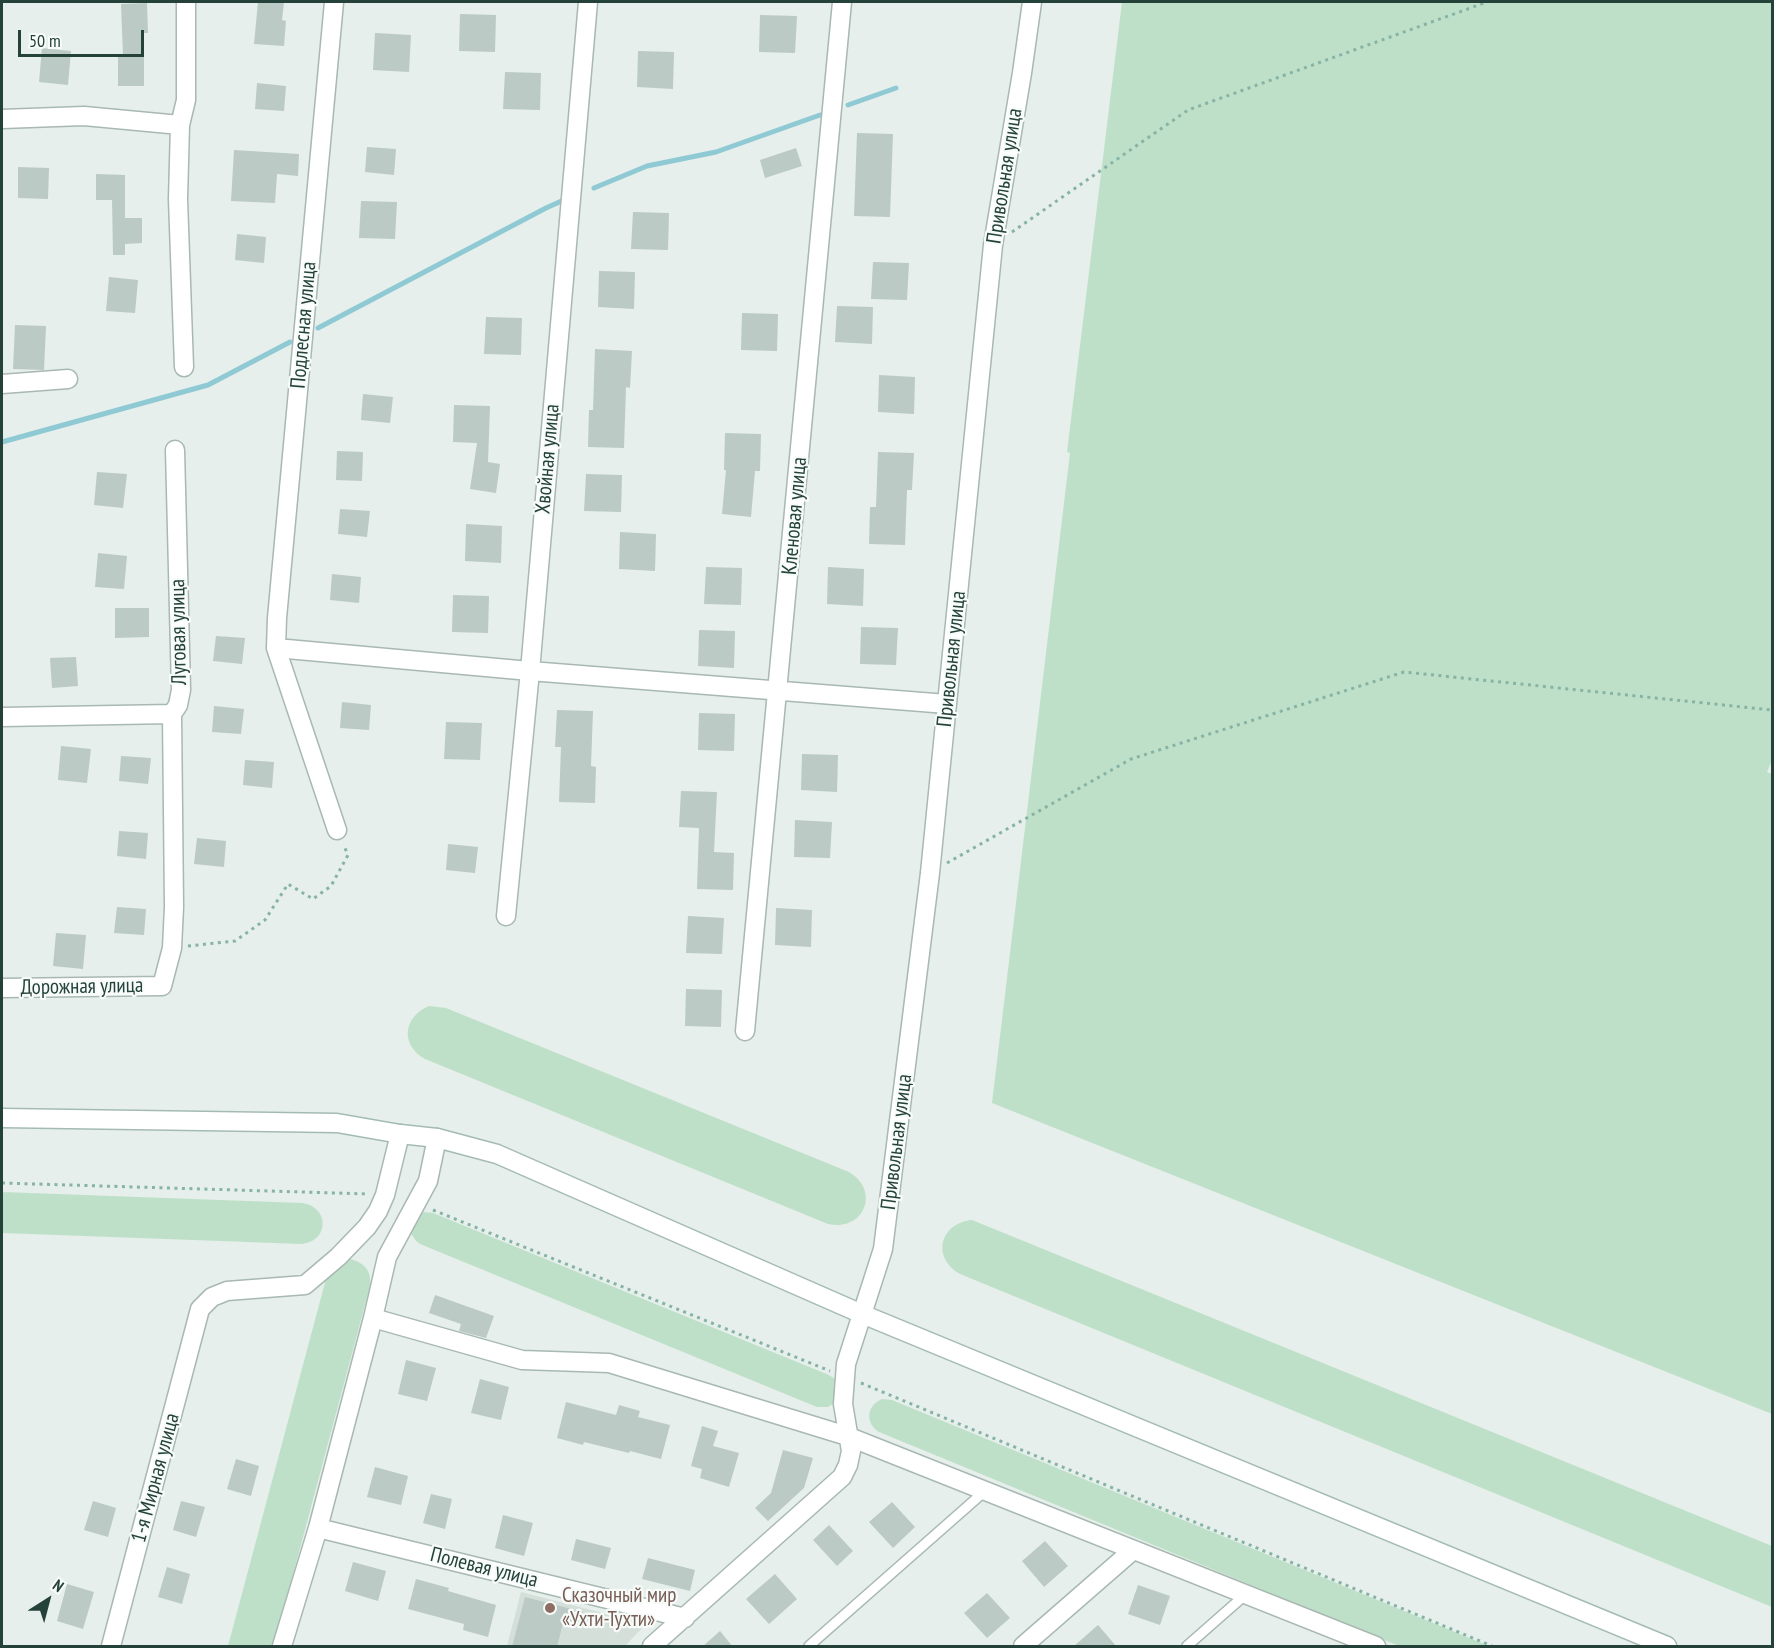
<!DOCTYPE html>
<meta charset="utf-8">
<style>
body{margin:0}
#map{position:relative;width:1774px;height:1648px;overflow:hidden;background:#e6efeb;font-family:"PT Sans Narrow",sans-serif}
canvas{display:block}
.frame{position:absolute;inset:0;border:3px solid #24423a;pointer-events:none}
.north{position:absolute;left:18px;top:1570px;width:60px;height:60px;-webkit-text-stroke:4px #f7fbf9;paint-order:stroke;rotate:36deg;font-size:16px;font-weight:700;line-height:24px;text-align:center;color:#24423a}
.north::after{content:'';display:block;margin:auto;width:21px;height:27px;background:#24423a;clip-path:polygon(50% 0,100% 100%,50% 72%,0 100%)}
.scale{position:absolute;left:18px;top:30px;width:126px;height:27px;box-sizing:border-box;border:3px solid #24423a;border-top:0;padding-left:8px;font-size:18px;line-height:21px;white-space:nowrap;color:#24423a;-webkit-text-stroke:4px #f7fbf9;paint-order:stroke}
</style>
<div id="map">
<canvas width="1774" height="1648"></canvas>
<div class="frame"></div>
<div class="north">N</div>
<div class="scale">50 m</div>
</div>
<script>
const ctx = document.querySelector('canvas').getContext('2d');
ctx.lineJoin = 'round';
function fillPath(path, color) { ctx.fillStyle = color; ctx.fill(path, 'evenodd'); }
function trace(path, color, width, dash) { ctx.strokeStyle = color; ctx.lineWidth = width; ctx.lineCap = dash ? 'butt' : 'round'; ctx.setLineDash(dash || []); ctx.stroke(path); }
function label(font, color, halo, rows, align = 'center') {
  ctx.font = font + ' "PT Sans Narrow",sans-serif'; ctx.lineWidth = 4.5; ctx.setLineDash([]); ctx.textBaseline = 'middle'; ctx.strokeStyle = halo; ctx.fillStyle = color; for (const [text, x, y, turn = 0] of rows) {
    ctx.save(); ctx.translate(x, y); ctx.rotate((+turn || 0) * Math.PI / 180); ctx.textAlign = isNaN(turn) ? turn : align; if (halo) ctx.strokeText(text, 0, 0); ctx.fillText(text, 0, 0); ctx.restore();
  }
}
fillPath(new Path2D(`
 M521 1592 646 1624 625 1646H507Z`), '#d4dfda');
fillPath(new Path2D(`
 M1122 2H1772V760L1767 772 1772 774V1414L992 1103 1070 453 1067 452Z
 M429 1006 446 1008 849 1172C881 1191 864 1232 828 1224L425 1059C400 1045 403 1017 429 1006Z
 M2 1192 303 1203C330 1208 329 1241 302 1244L2 1233Z
 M423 1212 433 1213 829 1375 838 1381 837 1401 828 1407H817L420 1244 416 1241 410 1232 418 1214Z
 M972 1220 1772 1546V1607L960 1274C931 1257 940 1223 972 1220Z
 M347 1258C363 1262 372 1269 370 1286L274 1646H228L327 1275Z
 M882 1399 892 1400 1489 1646H1399L879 1432C865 1423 866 1406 882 1399Z`), '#bfe0c8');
trace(new Path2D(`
 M848 105 896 88
 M594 188 647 166 716 152 820 115
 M318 328 546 208 566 199
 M2 442 208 385 290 342`), '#8ec9d4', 5);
fillPath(new Path2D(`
 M258 2H284L282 20 286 21 284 46 254 44Z
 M147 3 148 33H144V86H118V56H123L121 4Z
 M460 14 496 15 495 52 459 51Z
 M760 15 797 16 795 53 759 52Z
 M375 33 411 35 409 72 373 70Z
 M42 48 71 51 68 85 39 82Z
 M638 51 674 52 673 89 637 87Z
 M505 72 541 73 540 110 503 109Z
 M257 83 286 86 284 111 255 109Z
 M857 133 893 134 890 217 854 216Z
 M367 147 396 149 394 175 365 172Z
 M796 148 802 166 765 178 760 160Z
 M234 150 299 154 298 176 277 174 275 203 231 201Z
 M18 167 49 168 48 199 18 198Z
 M96 174 125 175V218H142V243L125 244V255H113L112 200H96Z
 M361 201 397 202 395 239 359 238Z
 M633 212 669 213 668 250 631 249Z
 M237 234 266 237 264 263 235 260Z
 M873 262 909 263 907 300 871 299Z
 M599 271 635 272 634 309 598 307Z
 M109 277 138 280 135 313 106 311Z
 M837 306 873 307 872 344 835 342Z
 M742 313 778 314 777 351 741 350Z
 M486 317 522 318 521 355 484 354Z
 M15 325 46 326 44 370 13 369Z
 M595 349 632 351 630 388 626 387 624 448 588 447 589 410H593Z
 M879 375 915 377 914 414 878 412Z
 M363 394 393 397 390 423 361 420Z
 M454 405 490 406 488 462 500 464 496 493 470 489 477 443 453 442Z
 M725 433 761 434 760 471H755L751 517 722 514 726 470H724Z
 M337 451 363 452 362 481 336 480Z
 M878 452 914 453 912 490H907L905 545 869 544 870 507H876Z
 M97 472 127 474 123 508 94 505Z
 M586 474 622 475 621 512 584 511Z
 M340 509 370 511 367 537 338 534Z
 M466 524 502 526 501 563 465 561Z
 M620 532 656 534 655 571 619 569Z
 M98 553 127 556 124 589 95 587Z
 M706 567 742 568 741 605 704 604Z
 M828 567 864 569 863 606 827 604Z
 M332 574 361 577 359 603 330 600Z
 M453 595 489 596 488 633 452 632Z
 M115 608H149V637L115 638Z
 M861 627 898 628 896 665 860 664Z
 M699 630 735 631 734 668 698 666Z
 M216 636 245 638 242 664 213 661Z
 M76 657 78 686 52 688 50 658Z
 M342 702 371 705 369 730 340 728Z
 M214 706 244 709 241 734 212 732Z
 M557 710 593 711 591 766 596 767 595 803 559 802 561 747H555Z
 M699 713 735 714 734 751 698 750Z
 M446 722 482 723 480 760 444 759Z
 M61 746 91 749 87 783 58 780Z
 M802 754 838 755 837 792 801 790Z
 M121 756 151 758 148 784 119 781Z
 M245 760 274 762 272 788 243 785Z
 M681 791 717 792 714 852 734 853 733 890 697 889 699 828 679 827Z
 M795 820 832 822 830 858 794 857Z
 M119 831 148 833 146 859 117 856Z
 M197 838 226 841 224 867 194 864Z
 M448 844 478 847 475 873 446 870Z
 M117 907 146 909 144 935 114 933Z
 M776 908 812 910 811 947 775 945Z
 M688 916 724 918 722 954 686 953Z
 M56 933 86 935 83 969 53 966Z
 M686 989 722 990 721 1027 685 1026Z
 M435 1295 494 1316 486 1338 459 1331 461 1324 429 1313Z
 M406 1360 436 1368 427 1401 398 1394Z
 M480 1379 509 1387 501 1420 471 1413Z
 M566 1402 616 1415 619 1405 640 1411 638 1417 670 1425 661 1459 630 1451 629 1453 584 1442 583 1445 557 1438Z
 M702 1426 718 1431 713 1446 739 1453 729 1487 700 1478 702 1469 691 1466Z
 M783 1450 813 1458 804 1488 768 1521 755 1508 771 1493Z
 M236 1459 259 1466 251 1496 227 1489Z
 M375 1467 408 1476 401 1505 367 1497Z
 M431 1494 452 1499 445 1529 423 1523Z
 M93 1501 116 1508 108 1537 84 1530Z
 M181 1501 205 1507 196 1537 173 1530Z
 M892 1502 915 1527 893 1548 869 1522Z
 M503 1515 533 1523 524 1556 495 1548Z
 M829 1525 853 1551 837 1566 813 1540Z
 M576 1539 611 1548 605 1569 571 1560Z
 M1045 1541 1068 1566 1044 1587 1022 1561Z
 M648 1558 695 1570 690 1591 642 1579Z
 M353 1562 386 1571 378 1601 345 1591Z
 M167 1567 190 1574 182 1604 158 1597Z
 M775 1574 797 1599 769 1624 746 1599Z
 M416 1579 449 1588 448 1591 496 1605 488 1637 463 1630 464 1624 408 1609Z
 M67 1584 94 1592 83 1629 57 1621Z
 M1138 1585 1170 1596 1160 1625 1128 1614Z
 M987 1593 1010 1618 987 1638 964 1613Z
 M525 1597 583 1612 579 1627 563 1623 557 1647H512Z
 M1098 1625 1117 1647H1073Z
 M720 1631 733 1647H702Z`), '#bbcac4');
const lane = new Path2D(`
 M809 1646 985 1491
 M1187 1646 1245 1595`);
const street = new Path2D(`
 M334 2 277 618 276 648 337 830
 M2 119 84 116 180 125
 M184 367 178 199 180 125 186 100V2
 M2 384 68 379
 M276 648 530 671 947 704
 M2 717 172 714 178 705 181 690 175 450
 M506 916 530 671 588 2
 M2 988 162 986 172 948 174 907 172 714
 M745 1031 842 2
 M373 1318 522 1360 609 1363 847 1436 1376 1646
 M318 1528 685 1618
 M111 1646 200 1309 212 1297 227 1291 305 1285 338 1257 367 1227 378 1211 385 1195 400 1134
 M282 1646 318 1528 373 1318 387 1257 428 1181 437 1138
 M652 1646 842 1477 848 1465 851 1451 843 1404 846 1364 883 1249 930 873 993 245 1022 73 1032 2
 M1023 1646 1132 1551`);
const secondary = new Path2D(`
 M2 1118 337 1123 400 1134 437 1138 497 1154 862 1314 1667 1646`);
trace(lane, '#a8b8b2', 12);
trace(street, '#a8b8b2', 21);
trace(secondary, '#a4bbb3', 21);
trace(new Path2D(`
 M1012 232 1188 110 1487 2
 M947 863 1131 759 1404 672 1772 710
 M188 946 235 941 265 920 288 884 313 899 331 886 348 855 344 846
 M2 1183 369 1194
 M433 1210 830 1371
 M861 1383 1492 1646`), '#86b3a5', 3, [3, 4.5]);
trace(lane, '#fff', 9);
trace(street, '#fff', 18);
trace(secondary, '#fff', 18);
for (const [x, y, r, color] of [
 [550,1608,6,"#8d6e63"]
]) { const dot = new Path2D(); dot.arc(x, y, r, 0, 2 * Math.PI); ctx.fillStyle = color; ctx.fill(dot); trace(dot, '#f7fbf9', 2); }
label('21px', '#24423a', '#f7fbf9', [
 ["Привольная улица",1005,176,-81],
 ["Подлесная улица",304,325,-85],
 ["Хвойная улица",548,459,-85],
 ["Кленовая улица",795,516,-85],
 ["Луговая улица",179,632,-91],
 ["Привольная улица",952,659,-84],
 ["Дорожная улица",82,987,-1],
 ["Привольная улица",897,1142,-83],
 ["1-я Мирная улица",156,1478,-75],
 ["Полевая улица",484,1568,14]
]);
label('21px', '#785e54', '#f7fbf9', [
 ["Сказочный мир",562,1596],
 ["«Ухти-Тухти»",562,1620]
], 'left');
</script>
